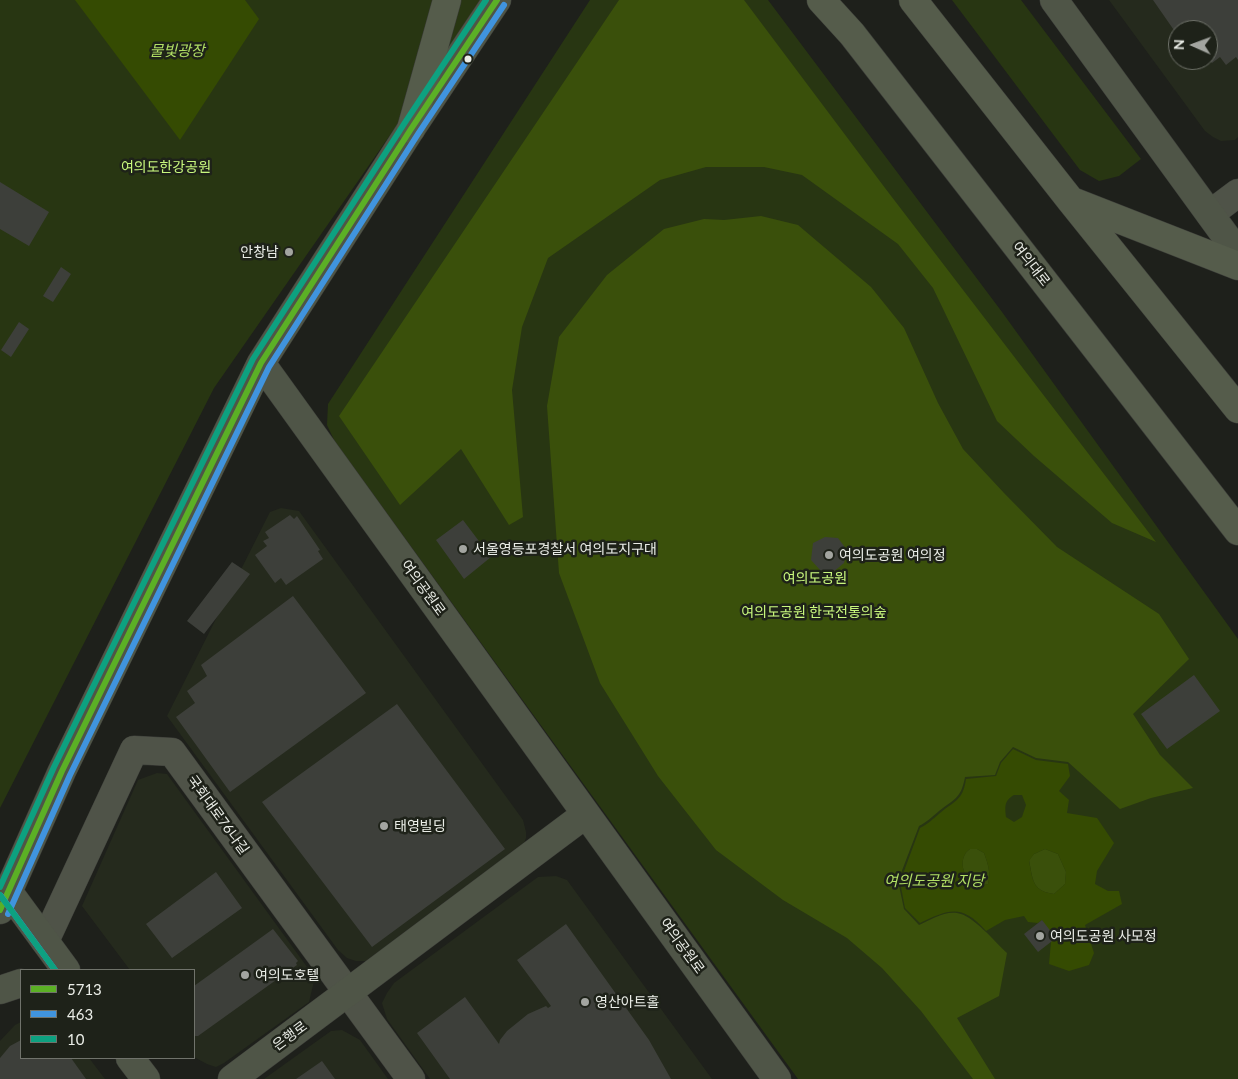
<!DOCTYPE html>
<meta charset="utf-8">
<style>
body{margin:0}
#map{position:relative;width:1238px;height:1079px;overflow:hidden;background:#1e201b;font-family:Lato,sans-serif}
canvas{display:block}
.legend{position:absolute;left:20px;top:969px;width:175px;height:90px;box-sizing:border-box;background:#1e2219;border:1px solid #70736b;margin:0;padding:6px 9px;list-style:none;font-size:15px;color:#eaede7}
.legend li{display:flex;align-items:center;gap:10px;height:25px}
.legend b{width:25px;border:1px solid #70736b}
.north{position:absolute;left:1168px;top:20px;width:50px;height:50px;box-sizing:border-box;background:#1e2219;border:1px solid #70736b;border-radius:50%;rotate:272deg;font-size:14px;font-weight:700;line-height:20px;text-align:center;color:#eaede7}
.north::after{content:'';display:block;margin:auto;width:18px;height:22px;background:#a3a5a0;clip-path:polygon(50% 0,100% 100%,50% 72%,0 100%)}
</style>
<div id="map">
<canvas width="1238" height="1079"></canvas>
<ul class="legend">
<li><b style="height:6px;background:#5bb025"></b>5713</li>
<li><b style="height:6px;background:#4094de"></b>463</li>
<li><b style="height:6px;background:#0da180"></b>10</li>
</ul>
<div class="north">N</div>
</div>
<script>
const ctx = document.querySelector('canvas').getContext('2d');
ctx.lineJoin = 'round';
function fillPath(path, color) { ctx.fillStyle = color; ctx.fill(path, 'evenodd'); }
function trace(path, color, width, dash) { ctx.strokeStyle = color; ctx.lineWidth = width; ctx.lineCap = dash ? 'butt' : 'round'; ctx.setLineDash(dash || []); ctx.stroke(path); }
function label(font, color, halo, rows, align = 'center') {
  ctx.font = font + ' Lato,"Noto Sans KR",sans-serif'; ctx.lineWidth = 5; ctx.setLineDash([]); ctx.textBaseline = 'middle'; ctx.strokeStyle = halo; ctx.fillStyle = color; for (const [text, x, y, turn = 0] of rows) {
    ctx.save(); ctx.translate(x, y); ctx.rotate((+turn || 0) * Math.PI / 180); ctx.textAlign = isNaN(turn) ? turn : align; if (halo) ctx.strokeText(text, 0, 0); ctx.fillText(text, 0, 0); ctx.restore();
  }
}
fillPath(new Path2D(`
 M1109 0H1238V137L1235 140 1221 141 1213 137 1205 131ZM1178 30H1208V60H1178Z
 M281 508 299 511 523 820 526 832V838L522 848 366 961H356L347 958 338 950 167 716 270 512Z
 M157 773 167 774 310 971 314 981 309 1002 224 1063 216 1067 207 1064 194 1057V970H130L82 906 138 780Z
 M556 876 567 880 712 1079H430L387 1019 382 1003 387 993 394 983 538 877Z
 M21 1022V1058H89L105 1079H0V1041L15 1025Z
 M342 1030 360 1040 388 1079H264L331 1031Z`), '#252a1d');
fillPath(new Path2D(`
 M0 0H484L214 388 0 808Z
 M590 0H768L1002 312 1238 639V1079H798L335 442 327 425 328 404Z
 M952 0H1021L1141 159 1119 176 1099 181 1080 170Z`), '#283612');
fillPath(new Path2D(`
 M619 0H744L885 188 1156 542 1112 523 1034 456 997 421 933 288 898 244 802 175 764 167H706L660 180 548 258 522 327 512 390 523 517 509 525 461 449 400 505 339 416Z
 M761 216 798 225 871 287 904 328 938 403 963 449 1004 493 1057 547 1159 614 1189 659 1133 714 1160 755 1193 788 1151 798 1120 809 1068 762 1036 758 1013 747 1000 762 995 775 965 777C961 799 954 799 939 811 932 817 927 822 919 826L898 881 904 909 919 925C930 920 944 911 957 913 973 915 995 942 1007 953L999 996 957 1018 995 1079H973L921 1011 882 968 847 938 783 900 716 850 658 776 600 683 559 573 547 406 559 337 607 275 664 229 704 219 724 220Z
 M970 849H977L984 853C988 864 991 872 988 884 966 892 954 859 970 849Z
 M1045 849 1058 854 1066 872 1065 884 1054 894C1032 891 1033 880 1029 860L1034 854Z`), '#3a500b');
fillPath(new Path2D(`
 M75 0H245L259 19 180 140Z
 M1013 749 1036 760 1068 764 1070 776 1059 791 1069 800 1067 813 1097 818 1114 843 1097 871 1095 884 1108 891H1119L1122 904 1085 925 1094 953 1089 965 1069 971 1049 964 1051 942 1042 920 1038 923 1028 922 1024 916 1005 920 986 931C962 904 950 909 920 923L905 908 900 882 920 828C929 823 933 819 940 813 954 801 963 801 966 779L996 776 1001 763ZM1014 795H1022L1026 805 1022 817 1014 822 1006 817C1005 806 1004 801 1014 795ZM970 849H977L984 853C988 864 991 872 988 884 966 892 954 859 970 849ZM1045 849 1058 854 1066 872 1065 884 1054 894C1032 891 1033 880 1029 861L1034 854Z`), '#354b02');
fillPath(new Path2D(`
 M1153 0H1238V60L1236 57 1226 65 1220 57 1212 63 1208 58V30H1178V36Z
 M0 182 49 212 29 246 0 229Z
 M61 267 71 274 53 302 43 296Z
 M19 322 29 329 11 357 1 350Z
 M290 515 294 519 297 516 320 550 318 551 323 559 286 585 281 578 275 583 255 555 267 546 263 541 269 538 265 532Z
 M463 520 491 557 464 579 436 540Z
 M825 537 838 538 847 550 844 563 832 573 821 571 811 560 813 543Z
 M232 562 250 574 204 634 187 621Z
 M293 596 366 693 230 792 176 717 195 703 187 691 207 676 201 665Z
 M1194 675 1220 711 1167 749 1141 714Z
 M397 704 505 849 372 947 262 802Z
 M216 872 242 908 172 958 146 924Z
 M1042 920 1056 938 1038 952 1024 934Z
 M566 924 649 1040 671 1079H450L417 1033 465 997 499 1044 500 1040 507 1031 528 1014 546 1006 548 1008 551 1006 517 960Z
 M273 929 298 961 296 963 297 965 198 1036H194V986Z
 M21 1040V1058H71L86 1079H0V1058L10 1046Z
 M322 1061 335 1079H296Z`), '#3d3f3a');
const street = new Path2D(`
 M1210 214 1238 193
 M45 941 134 750 172 752 411 1079`);
const secondary = new Path2D(`
 M1054 0 1238 253
 M261 363 777 1079
 M8 891 66 970
 M0 910 62 771 261 363 411 129 497 0
 M0 990 21 983
 M130 1058 146 1079
 M232 1079 586 814`);
const primary = new Path2D(`
 M821 0 852 34 1238 531
 M913 0 1071 201 1238 409
 M411 129 447 0
 M1072 201 1238 266`);
trace(street, '#3b3c38', 29);
trace(secondary, '#3b3c38', 29);
trace(primary, '#3b3c38', 29);
trace(street, '#4f5348', 28);
trace(secondary, '#4f5547', 28);
trace(primary, '#555c4b', 28);
trace(new Path2D(`
 M0 910 62 771 261 363 411 129 497 0`), '#5bb025', 6);
trace(new Path2D(`
 M1 896 55 970
 M8 914 70 775 269 367 418 134 504 5`), '#4094de', 6);
trace(new Path2D(`
 M0 887 54 767 253 359 404 124 486 0
 M0 895 55 970`), '#0da180', 6);
for (const [x, y, r, color] of [
 [468,59,4.5,"#eaede7"],
 [289,252,5,"#a3a5a0"],
 [463,549,5,"#a3a5a0"],
 [829,555,5,"#a3a5a0"],
 [384,826,5,"#a3a5a0"],
 [1040,936,5,"#a3a5a0"],
 [245,975,5,"#a3a5a0"],
 [585,1002,5,"#a3a5a0"]
]) { const dot = new Path2D(); dot.arc(x, y, r, 0, 2 * Math.PI); ctx.fillStyle = color; ctx.fill(dot); trace(dot, '#1e2219', 2); }
label('14px', '#c8f77d', '#1e2219', [
 ["여의도한강공원",166,167],
 ["여의도공원",815,578],
 ["여의도공원 한국전통의숲",814,612]
]);
label('14px', '#eaede7', '#1e2219', [
 ["안창남",279,252,"right"],
 ["서울영등포경찰서 여의도지구대",473,549],
 ["여의도공원 여의정",839,555],
 ["태영빌딩",394,826],
 ["여의도공원 사모정",1050,936],
 ["여의도호텔",255,975],
 ["영산아트홀",595,1002]
], 'left');
label('14px', '#eaede7', '#1e2219', [
 ["여의대로",1031,264,52],
 ["여의공원로",423,588,54],
 ["국회대로76나길",218,815,54],
 ["여의공원로",682,946,54],
 ["은행로",290,1036,-36]
]);
label('italic 15px', '#b1df65', '#1e2219', [
 ["물빛광장",177,51],
 ["여의도공원 지당",934,881]
]);
</script>
